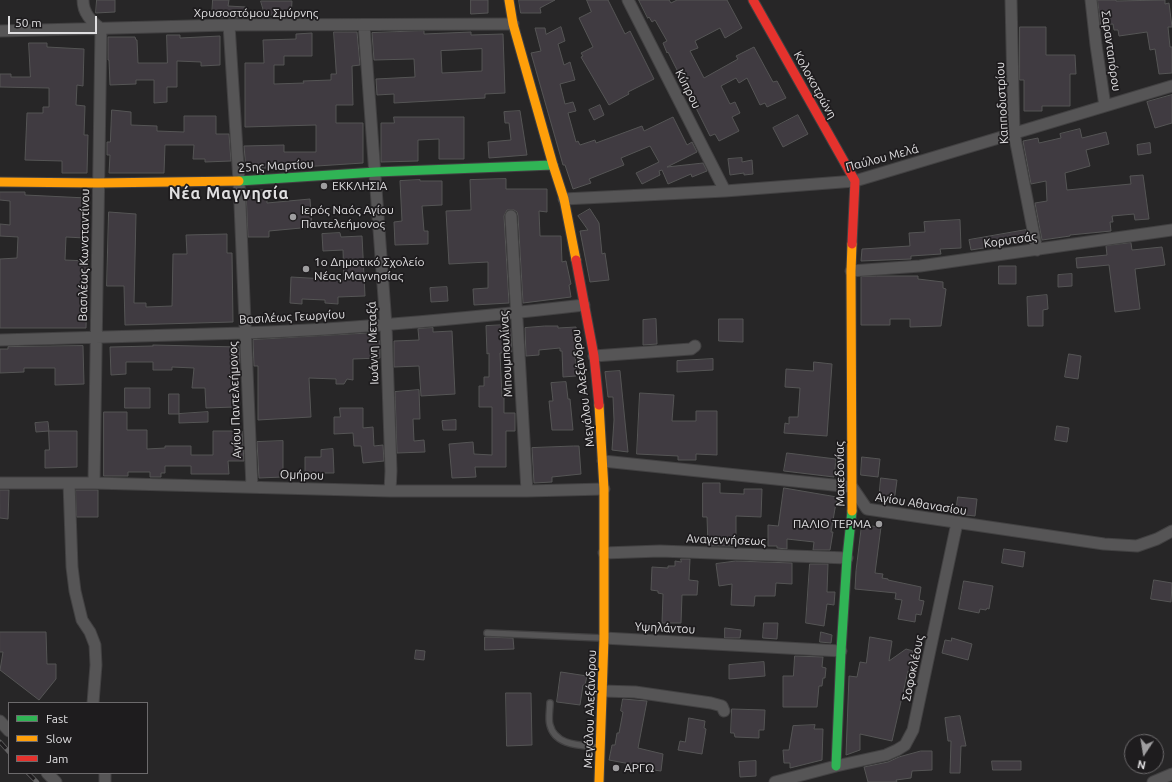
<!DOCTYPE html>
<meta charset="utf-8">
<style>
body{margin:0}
#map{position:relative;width:1172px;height:782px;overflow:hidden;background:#272627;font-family:Ubuntu,sans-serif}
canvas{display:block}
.legend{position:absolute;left:8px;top:702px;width:140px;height:72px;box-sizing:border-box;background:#1e1c1e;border:1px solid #6c6a6c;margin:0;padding:5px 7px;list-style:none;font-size:12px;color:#e0dfe1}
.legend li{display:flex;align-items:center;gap:8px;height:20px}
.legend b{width:20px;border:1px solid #6c6a6c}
.north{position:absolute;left:1124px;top:734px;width:40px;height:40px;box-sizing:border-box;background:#1e1c1e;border:1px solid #6c6a6c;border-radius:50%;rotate:192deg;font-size:11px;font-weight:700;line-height:16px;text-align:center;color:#e0dfe1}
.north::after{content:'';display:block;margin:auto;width:14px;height:18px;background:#9f9ea0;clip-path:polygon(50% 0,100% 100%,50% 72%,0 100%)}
.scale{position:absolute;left:8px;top:16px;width:89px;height:18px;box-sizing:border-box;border:2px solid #e0dfe1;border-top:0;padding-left:5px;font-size:12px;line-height:14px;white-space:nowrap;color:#e0dfe1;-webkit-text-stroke:3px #1e1c1e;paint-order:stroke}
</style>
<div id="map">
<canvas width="1172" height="782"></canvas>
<ul class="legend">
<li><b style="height:5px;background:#30b455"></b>Fast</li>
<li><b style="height:5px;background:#ff9f0a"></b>Slow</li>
<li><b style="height:5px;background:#e5322d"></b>Jam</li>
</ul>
<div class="north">N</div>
<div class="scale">50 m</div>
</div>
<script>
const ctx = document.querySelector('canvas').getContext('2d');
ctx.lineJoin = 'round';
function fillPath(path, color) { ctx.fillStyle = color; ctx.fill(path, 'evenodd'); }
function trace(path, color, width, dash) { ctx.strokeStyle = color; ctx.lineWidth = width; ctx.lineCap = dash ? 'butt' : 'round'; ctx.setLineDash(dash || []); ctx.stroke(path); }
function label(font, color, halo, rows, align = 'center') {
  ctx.font = font + ' Ubuntu,sans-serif'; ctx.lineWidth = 3.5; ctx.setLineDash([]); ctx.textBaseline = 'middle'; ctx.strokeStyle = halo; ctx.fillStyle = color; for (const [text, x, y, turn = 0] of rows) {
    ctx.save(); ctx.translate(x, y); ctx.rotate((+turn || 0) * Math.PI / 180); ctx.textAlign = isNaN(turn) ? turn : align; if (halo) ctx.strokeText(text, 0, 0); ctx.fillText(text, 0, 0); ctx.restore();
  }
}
const building = new Path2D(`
 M97 0H115V12L96 13Z
 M213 0H229L228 6 246 7 245 18 212 17Z
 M471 0H488V13L471 14Z
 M519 0H555L540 8 541 13H521Z
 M587 0H608L625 34 630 31 654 79 628 92 629 94 609 105 581 57 583 56 581 53 593 47 579 18 591 12Z
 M639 0H669L671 3 677 0H727L742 28 725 38 720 28 695 41 698 48 690 51 704 78 738 59 736 56 754 47 773 82 777 81 786 98 767 107 765 103 760 105 747 78 739 83 736 78 721 86 730 104 735 102 740 113 732 117 739 131 719 141 715 134 710 136 668 52 667 53 663 43 667 41 655 20 652 22 649 17 648 18Z
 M1098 0H1116V1L1165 0V4L1169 3 1172 27H1168L1170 47H1172V73L1159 74 1155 49 1150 50 1147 32 1119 36 1118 30H1114L1113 24 1101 25Z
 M261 1H292L291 18H282V15H265Z
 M561 27 565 41 558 44 564 65 570 62 575 80 560 84 565 104 573 102 576 111 568 113 576 142 578 141 580 145 595 140 596 143 642 126 644 131 673 117 687 145 692 142 697 152 667 167 703 163 707 171 692 177 691 174 668 184 662 170 659 171 660 175 642 184 636 173 659 162 650 146 621 158 624 165 589 179 591 183 573 189 565 165H563L531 53 541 51 535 28H545L546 34Z
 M1020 27H1046V55H1075L1076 74H1070V106H1042V111H1024V80H1020Z
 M424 31V34L471 32V35L503 34 505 93 485 94V98L394 103V94L377 95 376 79 415 77 414 59 374 60 372 33ZM482 49V71L442 73 441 51Z
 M334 32H357L360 65 352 66 353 105H336V123H363V163L286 168V167L246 169 244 146 284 145V152H316V125L245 127V63H264L263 40 296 39V34L312 33V56H284V65H274V84L304 83 303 81 331 80V74H336Z
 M167 35H180V38L220 36V65L201 66V62L177 61V87H167V102L154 103V80H136V84L110 85 109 60H108V37H135L136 40H137L138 63H167Z
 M29 43H47V47L84 49 83 86 77 85 76 105 85 106 84 135H88L87 173H62V161L25 160 27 113H43V107H49V88L0 87V74H11V77H30Z
 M1172 95V123L1155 128 1147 102Z
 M600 105 604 115 594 120 589 110Z
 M112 110 131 112V125L157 126V131L184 132V116H216V134H229L231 161 205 162V159H193L194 145H165L164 173H109L110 155H107V142H110Z
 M520 111 527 155 489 158 488 142 511 140 509 123H505L504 112Z
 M798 115 808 134 783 147 773 128Z
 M394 117H464V159H439V139L418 140V161L381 162V123H394Z
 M1080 129 1082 138 1106 132 1109 144 1086 150 1090 166 1065 173 1067 190 1131 184 1130 176 1143 175 1149 219 1135 220 1134 214 1112 216 1113 222H1110L1111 231 1070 235V236L1042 240 1035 203 1047 201 1046 181 1031 184 1023 141 1038 138 1039 143 1061 138 1060 134Z
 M1150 143 1151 153 1138 155 1137 145Z
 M742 158V162L752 160 753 174 744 175V173L730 175 728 159Z
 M506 179V189H547V212L539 211 540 236H561L562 262 566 261 571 284 569 285 571 297 523 303 518 216 517 212 514 210H507L504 216 509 303 474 305 473 289 488 288V262L449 264 446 211 471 210 470 180Z
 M420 180V181H442V205L422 206 424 231H428V244L395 245 394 222 402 221 400 181Z
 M267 190V203L310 199 312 227 269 231V237H248L246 191Z
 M0 192H25V195L87 198 85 208V238L66 237 65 260 88 261 86 328H0V259L17 258 18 237 0 236V224L10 225V201L0 200Z
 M590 209 599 223 602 254 605 253 609 280 590 282 580 231 588 230 578 216Z
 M109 212 136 214 134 303H146V307L172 306 173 254H187L186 235 227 234V253H232L233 322 125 325 124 286H107Z
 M960 220 961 248 940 249 941 254 911 256V259L861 261 862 249 910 246 909 233 925 232 924 222Z
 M1026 230 1028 241 971 250 969 240Z
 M340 233 341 237 362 236 365 296 338 297V304L325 303V300L302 299V304L290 303 291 277 344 280 343 250 323 251 322 234Z
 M1131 243 1132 250 1162 247 1165 265 1135 269 1140 309 1115 312 1109 265 1077 268 1076 258 1107 255 1106 246Z
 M999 266H1016V284H999Z
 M1072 274V286L1058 287V275Z
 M877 276H918V279L943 282V288L946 289 941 326 910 327V319H890V325H861V277Z
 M447 287 448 301 431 302 430 288Z
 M1047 295 1048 309 1043 310V326H1028L1027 297Z
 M656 319 657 344 643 345V320Z
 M719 319H743V342L719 341Z
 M507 325V329H511L512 352 500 353 502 397H504V413H515V431H506V467H475L476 477 452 478 449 444 473 442 474 454 492 455V407H479V386H484V377H489V353L487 354 486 326Z
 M545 326H558V328L576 327 578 350H575L576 376 563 377 562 351H560V348L539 350V355L526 356 525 328Z
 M433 328V332L452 331 455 394 421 396 419 366 394 367V341L419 340 418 329Z
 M375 333 376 341H380V358L353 359V380L347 379 344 384H336V379L309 378 311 417 258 420V366H254L253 340Z
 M153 345 239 347 240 363 234 362 235 407 206 408 205 388H192L194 368 172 367V370H153V362H126V374L111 375 110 347 153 346Z
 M83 346 84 384 55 385V368H24V372L0 373V349H8V347Z
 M1069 354 1081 356 1078 379 1065 377Z
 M713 359V370L677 372V361Z
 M814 362 832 364 827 436 784 433 785 423 789 424V417H798L800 388 785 387 786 369 813 371Z
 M620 371 628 452 612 450 614 420 613 397H608L605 372Z
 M566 382 568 399H570L573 430H552L549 401H553L551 383Z
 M125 388H150V408H125Z
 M419 390 420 419H413L414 441 424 440 425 452 397 453 395 392Z
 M640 393 674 395 672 421H696V411H717V455L696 454V460H678V456L637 454Z
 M169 394H179V414H169Z
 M340 408H363V428L373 427 374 446 383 445 384 461 363 463 361 446H354L353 433 334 434V417H340Z
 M104 412H127V430H147V449L165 448V446H191V455H213V431H242L244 461H228L229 474H191V466H165V473H161V477H150V472H128V476H104Z
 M208 412V422L179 423V414Z
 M456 420V430H443L442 421Z
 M48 422 49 431 36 432 35 423Z
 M1057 426 1069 428 1067 442 1055 440Z
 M49 431H77V467L45 468V450H49Z
 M283 441V477L259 478 257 442Z
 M574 446H579L581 474 552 477V482L534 483 532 448Z
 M333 449 334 473H305V457H321V450Z
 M787 453 836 459 834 477 784 471Z
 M862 457 880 459 878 477 861 475Z
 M881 478 897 480 894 502 879 501Z
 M703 483H720V493L744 494V489H762L761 517 736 516V546H708L707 517H703Z
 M784 488 837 497 831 532H833L830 550H813L814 542 787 539V549L777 548V546H768V525L778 526Z
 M0 490H9L8 519 0 518Z
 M76 490H98V517H77Z
 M958 497 977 499 975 516 956 514Z
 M862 525 881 527 875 573 883 574 882 578 888 579V580L921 587 919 600 924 601 921 615 916 614 915 622 898 619 902 600 895 599 896 593 855 589 856 571Z
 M1004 549 1025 552 1023 567 1002 563Z
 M681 559H690L689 580 698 581 697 595H682L681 623H662L663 594 658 593V591L651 590 652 567 668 568V566H675V561L681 562Z
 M736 561 792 563V584L776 583 775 596H755L754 606 731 605 732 584 719 586 716 564Z
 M810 564H828L827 592H835L834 605 827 604 824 626 806 623Z
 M1154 580 1172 583 1171 602 1151 599Z
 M964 581 993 586 989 609 987 608 986 610 980 609 979 613 959 609Z
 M764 623H778L777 639 763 638Z
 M725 628 741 630 740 638H725Z
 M0 632H46L47 664H56V679L39 700 0 670 3 652H0Z
 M821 632 832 635 831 643 820 642Z
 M485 637 513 638 514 649 485 650Z
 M870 637 892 641 889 661 906 649 913 651V654L917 660 914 672 908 671 892 741 860 734V750L846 755 849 676 857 677 860 662 866 663Z
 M952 638 972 644 968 660 942 653 945 640 951 641Z
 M416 650 425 651 424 660 415 659Z
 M795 656 823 657 822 667 826 668 825 678H823L822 686H819L817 707H783V676H793Z
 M764 662 765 676 729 679V665Z
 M561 672 587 676 585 685H583L580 705 557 702Z
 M506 693H531L532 745 507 746Z
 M623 699 647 701 638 748 663 754 661 771 646 769V767L609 760 612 745H615L617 733H619L623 712 621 711Z
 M732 709 765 710 764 730H759V738L735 737 734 733H731Z
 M960 716 966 746H961L960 773H950L951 741H948L945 718Z
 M689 718 705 721 704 728 706 729 702 754 678 750 680 741 685 742Z
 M815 725 814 729H823L822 760 790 768V763H784L783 750H789L793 726Z
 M921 751H932V770L912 771 911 778 896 780 897 782H868L864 767 888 762 899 757Z
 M756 761V776L740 777 739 762Z
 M992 761H1021V770H993Z`);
fillPath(building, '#403b41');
trace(building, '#555', 1);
const lane = new Path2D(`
 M487 633 602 638
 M550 703C550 709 548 719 550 725 555 746 581 745 598 747`);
const street = new Path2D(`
 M83 0C83 13 91 21 101 29L94 483
 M628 0 725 191
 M1011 0 1014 133 1037 250
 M1091 0 1096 45 1105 106
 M229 25 239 181 252 487
 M364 25 386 325 391 471 390 491
 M0 31 229 25 513 24
 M564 199 725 191 855 181 1172 86
 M511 216 527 491
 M851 271 920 266 1172 230
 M0 340C81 337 163 336 244 333 358 329 471 318 584 305
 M594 356 691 349 695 346
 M603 461 852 487 867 509 1104 544 1137 546 1157 539 1172 531
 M0 483H94L390 491H527L604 489
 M69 483 72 567 75 591 82 620 90 632 95 645 96 665 93 703
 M604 553 660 551 847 558
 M604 638 841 651
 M603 691 635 692 711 703 722 706 724 711
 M0 721 9 731
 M47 773 56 782
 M105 773V782
 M775 782 836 766 886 755 897 750 905 745 913 730 957 523
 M1153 782 1172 774`);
const fast = new Path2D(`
 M239 181 376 172 553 165
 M836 766 841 651 847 558 852 511`);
const slow = new Path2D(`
 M509 0 513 24 553 165 564 199 576 260
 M0 182 98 183 239 181
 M852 511 851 271 852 244
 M599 782 604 638V489L599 405`);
const jam = new Path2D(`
 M753 0 855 181 852 244
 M576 260 594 356 599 405`);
trace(lane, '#424142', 8);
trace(street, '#424142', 13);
trace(fast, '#424142', 11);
trace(slow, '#424142', 11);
trace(jam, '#424142', 11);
trace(lane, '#565556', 5.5);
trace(street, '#565556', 11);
trace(fast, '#30b455', 9);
trace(slow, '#ff9f0a', 9);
trace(jam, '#e5322d', 9);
const rail = new Path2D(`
 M0 742 9 752
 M28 773 37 782`);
trace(rail, '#616061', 4.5);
trace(rail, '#1e1c1e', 3, [9]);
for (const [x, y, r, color] of [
 [324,186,4,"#9f9ea0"],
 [293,217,4,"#9f9ea0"],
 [306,269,4,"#9f9ea0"],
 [879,524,4,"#9f9ea0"],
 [616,768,4,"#9f9ea0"]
]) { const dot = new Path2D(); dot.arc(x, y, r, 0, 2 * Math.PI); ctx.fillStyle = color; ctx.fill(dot); trace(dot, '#1e1c1e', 1.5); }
label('12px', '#e0dfe1', '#1e1c1e', [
 ["Χρυσοστόμου Σμύρνης",256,13],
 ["Σαρανταπόρου",1111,51,82],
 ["Κολοκοτρώνη",815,85,61],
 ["Κύπρου",688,89,63],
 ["Καπποδιστρίου",1002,103,-93],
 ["Παύλου Μελά",882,158,-15],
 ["25ης Μαρτίου",276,166,-3],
 ["Κορυτσάς",1010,240,-8],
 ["Βασιλέως Κωνσταντίνου",84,255,-89],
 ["Βασιλέως Γεωργίου",292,317,-3],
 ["Ιωάννη Μεταξά",373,343,-92],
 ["Μπουμπουλίνας",506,354,-93],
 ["Μεγάλου Αλεξάνδρου",583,388,-97],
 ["Αγίου Παντελεήμονος",235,400,-92],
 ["Μακεδονίας",840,474,-91],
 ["Ομήρου",302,475,2],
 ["Αγίου Αθανασίου",921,504,9],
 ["Αναγεννήσεως",726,540,2],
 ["Υψηλάντου",665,628,3],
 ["Σοφοκλέους",913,668,-78],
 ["Μεγάλου Αλεξάνδρου",590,709,-88]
]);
label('12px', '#e0dfe1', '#1e1c1e', [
 ["ΕΚΚΛΗΣΙΑ",332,186],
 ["Ιερός Ναός Αγίου",301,210],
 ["Παντελεήμονος",301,224],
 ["1ο Δημοτικό Σχολείο",314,262],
 ["Νέας Μαγνησίας",314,276],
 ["ΠΑΛΙΟ ΤΕΡΜΑ",871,524,"right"],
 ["ΑΡΓΩ",624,768]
], 'left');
ctx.letterSpacing = '1px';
label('bold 16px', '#e0dfe1', '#1e1c1e', [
 ["Νέα Μαγνησία",229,194]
]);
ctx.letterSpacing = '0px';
</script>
